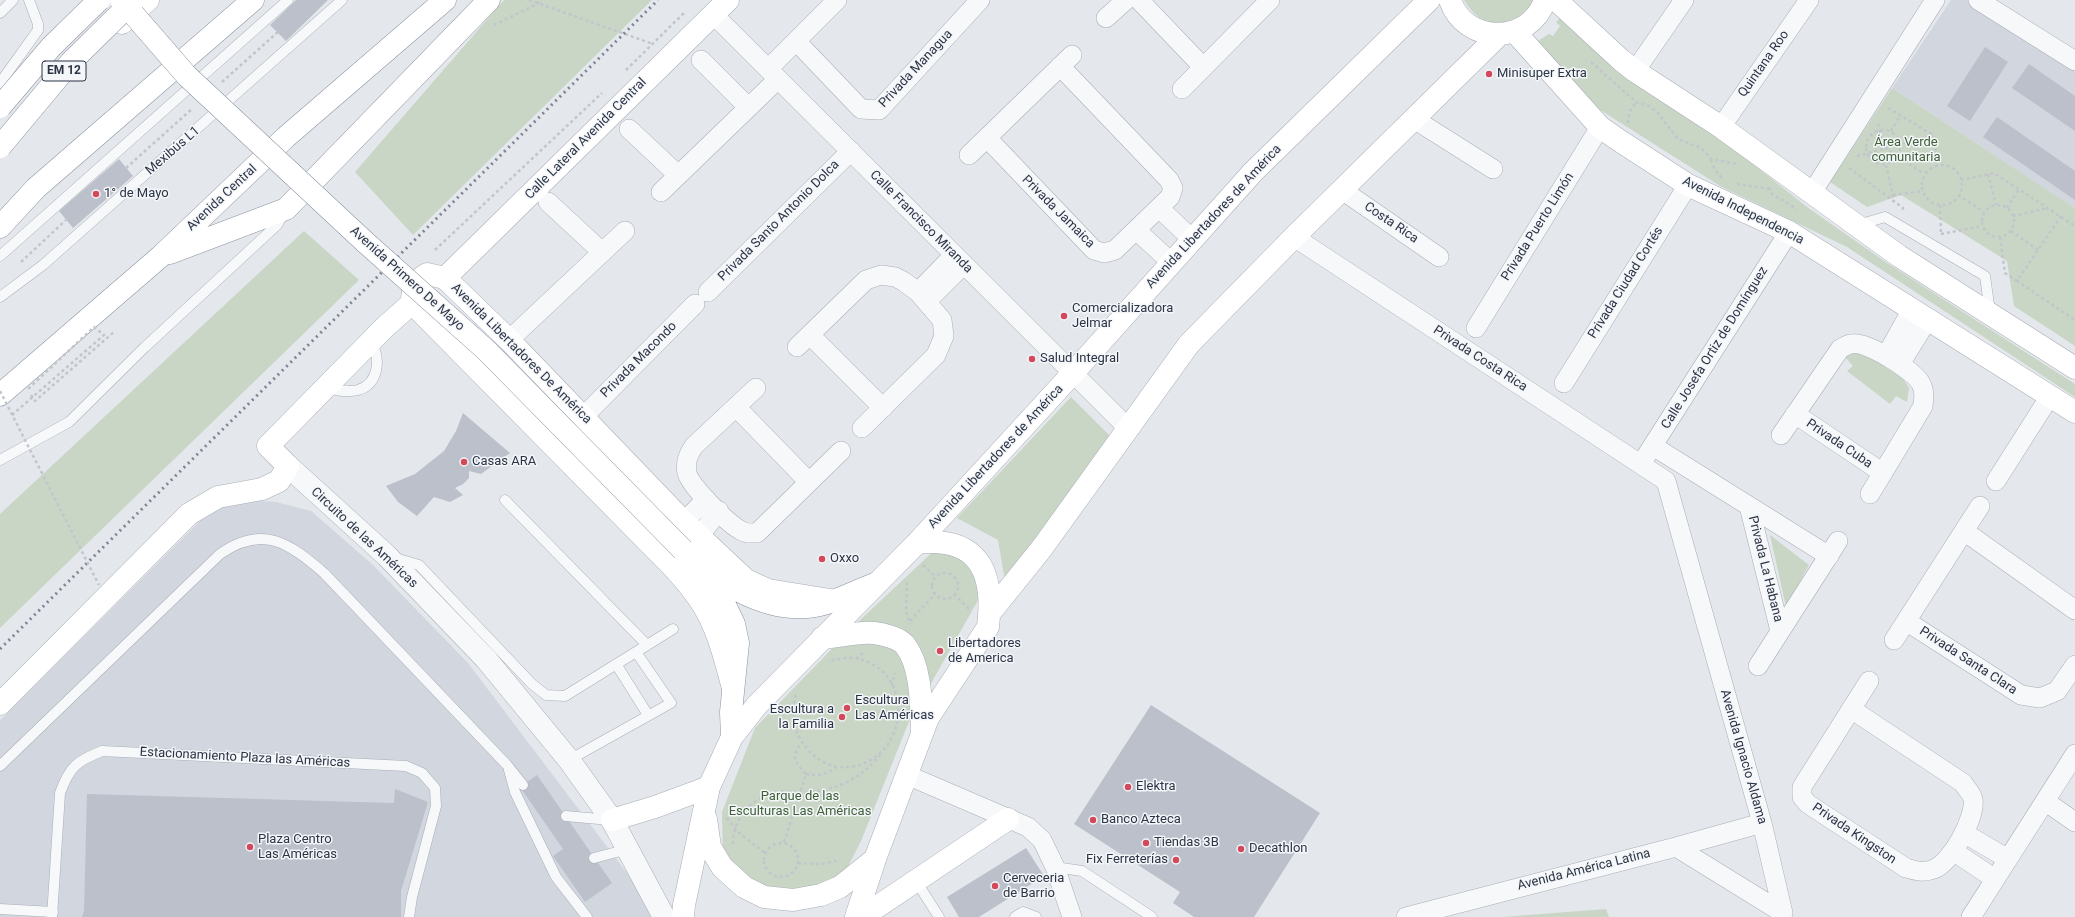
<!DOCTYPE html>
<meta charset="utf-8">
<style>
body{margin:0}
canvas{display:block;background:#e4e7ec}
</style>
<canvas width="2075" height="917"></canvas>
<script>
const ctx = document.querySelector('canvas').getContext('2d');
ctx.lineJoin = 'round';
function fillPath(path, color) { ctx.fillStyle = color; ctx.fill(path, 'evenodd'); }
function trace(path, color, width, dash) { ctx.strokeStyle = color; ctx.lineWidth = width; ctx.lineCap = dash ? 'butt' : 'round'; ctx.setLineDash(dash || []); ctx.stroke(path); }
function label(font, color, halo, rows, align = 'center') {
  ctx.font = font + ' Roboto,sans-serif'; ctx.lineWidth = 3; ctx.setLineDash([]); ctx.textBaseline = 'middle'; ctx.strokeStyle = halo; ctx.fillStyle = color; for (const [text, x, y, turn = 0] of rows) {
    ctx.save(); ctx.translate(x, y); ctx.rotate((+turn || 0) * Math.PI / 180); ctx.textAlign = isNaN(turn) ? turn : align; if (halo) ctx.strokeText(text, 0, 0); ctx.fillText(text, 0, 0); ctx.restore();
  }
}
fillPath(new Path2D(`
 M1951 0H1969L2075 71V208L1892 88Z
 M249 500 276 502 311 511 373 565 468 663 636 885 651 917H0V720L204 517 223 507Z`), '#d2d6de');
fillPath(new Path2D(`
 M504 0H652L413 235 355 172Z
 M1464 0H1535C1533 5 1528 8 1525 12 1503 32 1478 25 1464 0Z
 M1565 14 1807 207 1887 263 2075 384V397L1847 247 1720 186 1602 111 1591 103 1533 44 1549 34 1553 36 1560 26 1556 22Z
 M1892 88 2075 208V346L2014 306 2007 261 1901 195 1867 207 1830 182Z
 M304 231 359 280 0 628V514Z
 M1851 349C1869 349 1901 372 1909 388L1907 402 1896 396 1890 404 1847 371 1853 366 1846 358Z
 M1071 397 1113 439 1005 581 998 540 957 518Z
 M1770 535 1809 565 1786 607Z
 M938 547 965 549 985 588 908 724 861 841 838 886 773 896 723 866 722 812 755 728 859 621Z
 M1606 909 1609 917H1503Z`), '#c9d6c5');
fillPath(new Path2D(`
 M296 0H328L286 41 270 25Z
 M1985 47 2008 62 1970 121 1947 106Z
 M2029 64 2075 96V131L2012 88Z
 M1997 117 2075 171V200L1983 137Z
 M119 159 133 176 73 228 59 211Z
 M463 413 510 453 481 474 469 471V478L463 484 455 488 463 495 450 502 434 497 417 516 398 502 386 486 415 474 444 451 456 431Z
 M1151 705 1320 813 1254 917H1194L1173 903 1180 892 1074 824Z
 M537 775 612 883 585 902 553 856 563 849 520 787Z
 M395 789 428 802 401 891V917H82L84 911 87 794 394 803Z
 M1026 848 1044 876 979 917H959L947 897Z`), '#bbc0ca');
const service = new Path2D(`
 M0 13 13 0
 M0 83 38 30V24L29 0
 M1858 225 1885 217 1985 276 1990 312
 M0 256 288 0
 M0 297 43 265 342 0
 M326 388C337 390 347 393 358 390 379 384 381 358 371 343
 M0 460 69 422 145 347 277 225 283 214
 M505 500 647 645
 M395 558 419 565 532 684 546 695 565 696 673 629
 M616 664 648 715
 M569 760 671 703 636 652
 M0 766 220 554C263 524 289 543 324 573L507 765 523 785
 M509 770 515 792 556 877 587 917
 M566 816 610 820
 M594 858 628 849
 M1055 867 1082 871 1152 917
 M916 881 939 917
 M0 909 53 912
 M52 917 60 793C70 766 77 761 102 751L406 766 422 773 435 788 436 806 412 897 409 917
 M1015 917 1023 912 1036 917`);
const minor = new Path2D(`
 M1139 0 1203 67
 M1978 0 2075 61
 M713 14 1129 429
 M1106 18 1126 0
 M796 41 861 109 879 110 980 0
 M701 60 748 107
 M768 69 837 0
 M1635 71 1684 0
 M1182 89 1270 0
 M1414 119 1493 169
 M1721 127 1809 0
 M629 129 678 175
 M987 138 1094 250 1104 253 1115 250 1170 197 1173 188 1169 180 1060 66
 M969 155 1072 55
 M1342 190 1439 257
 M661 192 778 79
 M1811 194 1935 0
 M548 202 602 252
 M1159 208 1193 240
 M1136 230 1172 263
 M1294 237 1666 481 1762 823 1783 913
 M708 292 851 151
 M918 292 954 255
 M927 301 964 264
 M1476 328 1600 127
 M810 335 883 408
 M509 340 625 231
 M797 347 866 280 881 275 895 277 903 281 918 292 942 320 944 336 936 355 862 428
 M1886 356 1912 309
 M1900 364 1928 319
 M1564 383 1688 185
 M756 388 694 446C688 455 685 462 687 473 691 487 729 525 742 531 747 534 752 533 757 533L841 451
 M736 407 809 482
 M1795 414 1883 473
 M584 416 695 304
 M1781 435 1840 349C1844 347 1848 344 1851 344 1866 340 1912 370 1920 382 1925 390 1924 398 1923 406L1870 494
 M1653 446 1829 556
 M1641 464 1789 232
 M1996 481 2050 396
 M1749 506 1780 631
 M684 522 706 499
 M1964 531 2075 610
 M699 536 719 511
 M1906 621 2021 695 2040 698 2057 691 2075 665
 M1894 640 1980 506
 M1758 666 1838 541
 M1851 709 1963 783C1966 788 1972 794 1973 799 1976 817 1951 863 1934 869 1924 873 1916 871 1906 868L1808 804 1802 797V787L1869 681
 M907 775 1028 827 1042 840 1055 867 1072 917
 M2045 801 2075 822
 M1964 833 2008 859
 M1676 847 1783 913
 M1953 851 1995 879
 M1406 917 1676 847 1762 823
 M1971 917 2075 754`);
const tertiary = new Path2D(`
 M288 466 386 555 486 659 569 760 612 820 664 917`);
const secondary = new Path2D(`
 M1450 0C1465 45 1530 45 1545 0
 M1556 0 1621 60 1635 71 1721 127 1899 256 2075 368
 M122 23 148 0
 M1515 32 1600 127 1620 141 1688 185 1789 232 2075 412
 M445 278 728 0
 M989 614 1042 548 1189 344 1294 237 1499 35
 M822 638C839 637 858 631 874 633 883 634 899 638 905 645 922 667 921 706 922 731
 M733 688C726 663 720 637 708 614 699 596 685 580 671 565L412 303C412 289 415 281 427 274L445 278 509 340 684 522 746 580 768 590 830 600
 M0 704 189 514 218 497 262 489 279 481 288 466 268 446 385 327 412 303
 M706 819 710 847 722 867 744 887 764 897 793 900 821 895 840 887 875 859
 M612 820 655 807 709 787
 M683 917 684 905 709 787 732 737 757 705 917 543 1073 373 1253 172 1429 0
 M856 917 875 859 928 718 988 627C995 571 978 536 917 543
 M862 917 1008 819`);
const trunk = new Path2D(`
 M0 227 36 188 253 0
 M170 253 286 209 489 0
 M0 395 161 256 286 137 445 0
 M683 550C714 580 762 611 807 607 831 605 855 591 877 583
 M704 575 722 599 734 624 738 643 731 712 732 737`);
trace(service, '#a9aeb7', 11);
trace(minor, '#a9aeb7', 20);
trace(tertiary, '#a9aeb7', 23);
trace(secondary, '#a9aeb7', 23);
trace(trunk, '#8b94a3', 23);
trace(new Path2D(`
 M529 0 653 44
 M494 25 537 4 541 0
 M1591 62 1636 102 1649 106 1658 113 1678 139 1701 148 1711 159 1737 164
 M626 70 685 12
 M222 82 278 32
 M1888 108 1933 135 1938 165
 M1628 123 1629 113 1636 102
 M1878 124 1884 147 1924 174
 M1866 147a17 17 0 1 1 34 0a17 17 0 1 1-34 0Z
 M1891 131 1900 116
 M1857 156 1933 135
 M1711 160 1715 170 1723 179
 M1886 165 1894 201
 M1922 185a20 20 0 1 1 40 0a20 20 0 1 1-40 0Z
 M126 168 193 108
 M1849 168 1903 208V211
 M1988 174 1996 205
 M1961 180 1994 173 2075 226
 M1737 184 1770 189
 M1769 187 1772 194 1797 209
 M1893 195 1923 191
 M1958 195 1984 212
 M1982 221a16 16 0 1 1 32 0a16 16 0 1 1-32 0Z
 M1940 205 1941 234
 M2007 208 2019 189
 M2013 216 2048 208
 M2061 216 2017 281 2075 320
 M2011 231 2038 250
 M1941 234 1982 226
 M2000 237 2005 273 2017 281
 M435 250 602 93
 M21 262 66 220
 M31 395 35 401 115 331
 M923 565 936 577
 M932 586a13 13 0 1 1 26 0a13 13 0 1 1-26 0Z
 M907 582 906 611 910 624
 M954 594 970 610
 M910 621 935 594
 M856 659 863 653
 M892 686 895 673
 M796 695C785 726 806 759 836 767
 M806 774C819 776 826 775 836 767 910 773 921 667 853 658 845 657 836 660 828 661
 M727 818 738 832 765 853
 M784 842 806 774C794 762 791 757 801 743
 M764 860a17 17 0 1 1 34 0a17 17 0 1 1-34 0Z
 M733 844C733 818 752 798 776 792 783 790 792 793 800 793 808 792 817 791 824 790 847 785 866 773 880 755
 M798 863 821 864 840 860`), '#c2c5cb', 2.5, [3, 3]);
trace(service, '#f7f8fa', 10);
trace(minor, '#f7f8fa', 19);
trace(tertiary, '#f7f8fa', 22);
trace(secondary, '#fff', 22);
trace(trunk, '#fff', 22);
trace(new Path2D(`
 M0 649 658 0`), '#7d8696', 3, [2, 4]);
const trunkBridge = new Path2D(`
 M121 0 187 76 365 242 486 350 683 550`);
const motorwayBridge = new Path2D(`
 M0 107 51 47 99 0
 M0 147 71 62 134 0`);
trace(trunkBridge, '#8b94a3', 23, []);
trace(motorwayBridge, '#8b94a3', 23, []);
trace(new Path2D(`
 M0 391 99 585
 M12 415 104 335 94 327 27 390`), '#c2c5cb', 2.5, [3, 3]);
trace(trunkBridge, '#fff', 22);
trace(motorwayBridge, '#fff', 22);
for (const [x, y, r, color] of [
 [1489,74,4,"#d1495b"],
 [96,194,4,"#d1495b"],
 [1064,316,4,"#d1495b"],
 [1032,359,4,"#d1495b"],
 [464,462,4,"#d1495b"],
 [822,559,4,"#d1495b"],
 [940,651,4,"#d1495b"],
 [847,708,4,"#d1495b"],
 [842,717,4,"#d1495b"],
 [1128,787,4,"#d1495b"],
 [1093,820,4,"#d1495b"],
 [1146,843,4,"#d1495b"],
 [250,847,4,"#d1495b"],
 [1241,849,4,"#d1495b"],
 [1176,860,4,"#d1495b"],
 [995,886,4,"#d1495b"]
]) { const dot = new Path2D(); dot.arc(x, y, r, 0, 2 * Math.PI); ctx.fillStyle = color; ctx.fill(dot); trace(dot, '#f4f6f9', 1.5); }
for (const [x, y, w] of [
 [64,71,44]
]) { const box = new Path2D(); box.roundRect(x - w / 2, y - 10, w, 20, 3); ctx.fillStyle = '#f4f6f9'; ctx.fill(box); trace(box, '#2b3445', 1); }
label('bold 12px', '#2b3445', null, [
 ["EM 12",64,71]
]);
label('13px', '#2b3445', '#f4f6f9', [
 ["Quintana Roo",1764,64,-55],
 ["Privada Managua",916,69,-47],
 ["Calle Lateral Avenida Central",586,139,-45],
 ["Mexibús L1",173,151,-41],
 ["Avenida Central",222,198,-43],
 ["Avenida Independencia",1743,211,27],
 ["Privada Jamaica",1058,212,45],
 ["Avenida Libertadores de América",1214,217,-47],
 ["Privada Santo Antonio Dolca",779,221,-45],
 ["Calle Francisco Miranda",921,222,45],
 ["Costa Rica",1391,223,34],
 ["Privada Puerto Limón",1538,227,-58],
 ["Avenida Primero De Mayo",407,279,42],
 ["Privada Ciudad Cortés",1626,283,-58],
 ["Calle Josefa Ortiz de Domínguez",1715,348,-58],
 ["Avenida Libertadores De América",521,354,45],
 ["Privada Costa Rica",1480,359,33],
 ["Privada Macondo",639,360,-45],
 ["Privada Cuba",1839,444,34],
 ["Avenida Libertadores de América",996,457,-47],
 ["Circuito de las Américas",364,538,43],
 ["Privada La Habana",1765,569,76],
 ["Privada Santa Clara",1968,661,33],
 ["Avenida Ignacio Aldama",1743,757,74],
 ["Estacionamiento Plaza las Américas",245,758,3],
 ["Privada Kingston",1854,834,34],
 ["Avenida América Latina",1584,870,-14]
]);
label('13px', '#2b3445', '#f4f6f9', [
 ["Minisuper Extra",1497,74],
 ["1° de Mayo",104,194],
 ["Comercializadora",1072,309],
 ["Jelmar",1072,324],
 ["Salud Integral",1040,359],
 ["Casas ARA",472,462],
 ["Oxxo",830,559],
 ["Libertadores",948,644],
 ["de America",948,659],
 ["Escultura",855,701],
 ["Las Américas",855,716],
 ["Escultura a",834,710,"right"],
 ["la Familia",834,725,"right"],
 ["Elektra",1136,787],
 ["Banco Azteca",1101,820],
 ["Plaza Centro",258,840],
 ["Las Américas",258,855],
 ["Tiendas 3B",1154,843],
 ["Decathlon",1249,849],
 ["Fix Ferreterías",1168,860,"right"],
 ["Cerveceria",1003,879],
 ["de Barrio",1003,894]
], 'left');
label('13px', '#3f6138', '#f4f6f9', [
 ["Área Verde",1906,143],
 ["comunitaria",1906,158],
 ["Parque de las",800,797],
 ["Esculturas Las Américas",800,812]
]);
</script>
